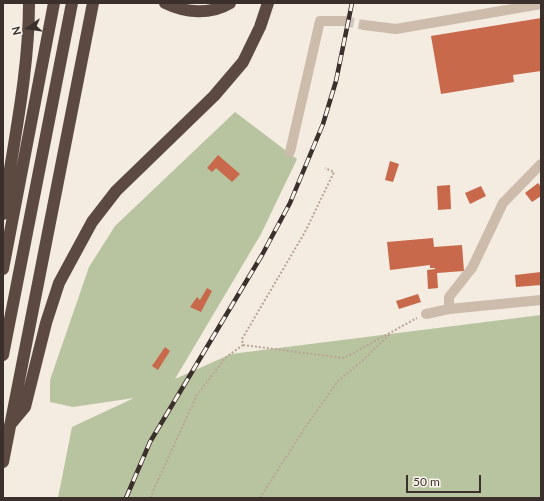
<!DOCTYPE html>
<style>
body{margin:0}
#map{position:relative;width:544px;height:501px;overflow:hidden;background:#f4ebe1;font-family:Lato,sans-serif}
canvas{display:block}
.frame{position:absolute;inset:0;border:4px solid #3b302b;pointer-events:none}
.north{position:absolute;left:8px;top:8px;width:40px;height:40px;-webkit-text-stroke:3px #fbf5ee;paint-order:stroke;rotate:257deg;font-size:11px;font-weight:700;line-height:16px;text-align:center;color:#3b302b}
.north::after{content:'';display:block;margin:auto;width:14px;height:18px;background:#3b302b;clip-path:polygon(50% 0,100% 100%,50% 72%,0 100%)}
.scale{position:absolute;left:406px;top:475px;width:75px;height:18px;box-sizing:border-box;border:2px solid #3b302b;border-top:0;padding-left:5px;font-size:12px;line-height:14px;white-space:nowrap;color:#3b302b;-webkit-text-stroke:3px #fbf5ee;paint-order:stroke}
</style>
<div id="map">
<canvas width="544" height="501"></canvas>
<div class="frame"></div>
<div class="north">N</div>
<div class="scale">50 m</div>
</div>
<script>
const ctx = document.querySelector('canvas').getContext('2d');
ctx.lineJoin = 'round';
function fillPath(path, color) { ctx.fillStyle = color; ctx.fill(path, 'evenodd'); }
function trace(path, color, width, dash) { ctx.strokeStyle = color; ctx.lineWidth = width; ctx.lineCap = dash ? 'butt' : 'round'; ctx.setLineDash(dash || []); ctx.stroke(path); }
fillPath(new Path2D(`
 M235 112 297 159 261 234 175 379 231 354 541 315V498H58L72 427 134 398 73 407 50 402V380L89 267 115 226Z`), '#b8c4a0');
fillPath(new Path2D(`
 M541 18V71L513 75 514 82 441 94 431 36Z
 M218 155 240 174 232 182 216 168 212 172 207 168Z
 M390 161 399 164 393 182 385 180Z
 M538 183 541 187V196L532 202 525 193Z
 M450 185 451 209 438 210 437 186Z
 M481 186 486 196 470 204 465 193Z
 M433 238 434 247 462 245 464 271 437 273 438 288 428 289 427 270 435 269V268H430V265L390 270 387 242Z
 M541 272V285L516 287 515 275Z
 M207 288 212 291 201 312 190 307 197 297 200 300Z
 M418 294 421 302 399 309 396 301Z
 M165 347 170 351 158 370 152 366Z`), '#c8694b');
trace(new Path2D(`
 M344 21 364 25`), '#cfc6bd', 10, [10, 5]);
trace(new Path2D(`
 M243 345 344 358 417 318
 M150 498 197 395 226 357 243 345 242 339 305 232 334 172 325 168
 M260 498 304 429 338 381 362 361 390 334`), '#b9a596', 2, [2, 2]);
trace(new Path2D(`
 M364 25 396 29 541 4
 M290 152 320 21H344
 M449 309V297L472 268 503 203 541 164
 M426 314 449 309 541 300`), '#cdbbac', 10);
trace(new Path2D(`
 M165 3C185 13 210 15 230 3
 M3 214C13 144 29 73 29 3
 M3 269 54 3
 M3 355 72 3
 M10 425 25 407 46 323 59 283 92 222 116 191 214 96 243 62 260 27 268 3
 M3 462 93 3`), '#5c4a42', 12);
const rail = new Path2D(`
 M126 498 150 442 262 255 290 203 323 124 336 81 352 3`);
trace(rail, '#3b302b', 4.5);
trace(rail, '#fbf5ee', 3, [9]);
</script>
